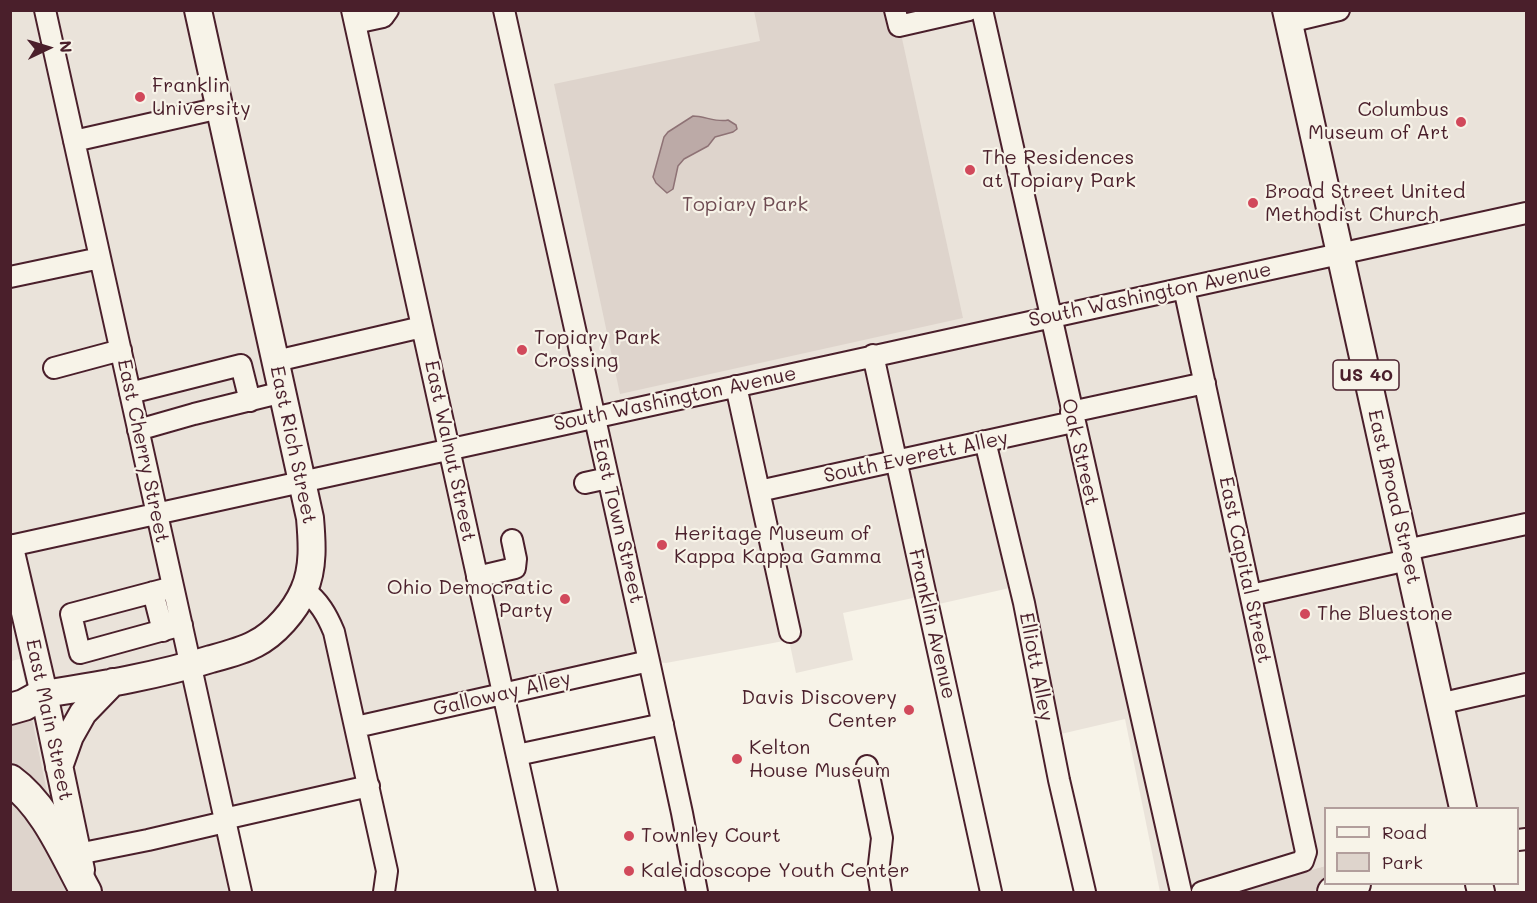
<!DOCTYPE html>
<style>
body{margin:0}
#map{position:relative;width:1537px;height:903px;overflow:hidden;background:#f7f3e8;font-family:Mali,sans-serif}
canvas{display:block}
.frame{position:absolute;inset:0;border:12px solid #4a1f2b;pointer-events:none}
.legend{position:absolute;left:1324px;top:807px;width:195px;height:78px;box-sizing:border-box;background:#f7f3e8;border:2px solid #b29e9c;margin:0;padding:8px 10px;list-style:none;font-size:18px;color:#4a1f2b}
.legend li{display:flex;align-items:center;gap:12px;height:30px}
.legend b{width:30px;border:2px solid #b29e9c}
.north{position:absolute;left:18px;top:18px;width:60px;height:60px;-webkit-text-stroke:4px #f7f3e8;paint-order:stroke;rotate:86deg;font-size:16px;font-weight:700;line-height:24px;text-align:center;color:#4a1f2b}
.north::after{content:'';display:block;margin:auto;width:21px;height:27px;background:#4a1f2b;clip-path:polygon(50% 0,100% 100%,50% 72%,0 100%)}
</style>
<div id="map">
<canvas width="1537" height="903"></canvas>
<div class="frame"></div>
<ul class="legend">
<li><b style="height:8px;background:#f7f3e8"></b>Road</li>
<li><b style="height:16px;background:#ded4cc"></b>Park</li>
</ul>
<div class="north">N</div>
</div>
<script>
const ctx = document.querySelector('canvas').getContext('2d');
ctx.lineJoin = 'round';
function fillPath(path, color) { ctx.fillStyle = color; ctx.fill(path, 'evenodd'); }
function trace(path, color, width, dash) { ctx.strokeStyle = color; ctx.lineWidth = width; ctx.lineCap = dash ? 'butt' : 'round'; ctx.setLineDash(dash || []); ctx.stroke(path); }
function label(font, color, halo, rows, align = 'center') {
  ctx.font = font + ' Mali,sans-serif'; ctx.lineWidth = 4.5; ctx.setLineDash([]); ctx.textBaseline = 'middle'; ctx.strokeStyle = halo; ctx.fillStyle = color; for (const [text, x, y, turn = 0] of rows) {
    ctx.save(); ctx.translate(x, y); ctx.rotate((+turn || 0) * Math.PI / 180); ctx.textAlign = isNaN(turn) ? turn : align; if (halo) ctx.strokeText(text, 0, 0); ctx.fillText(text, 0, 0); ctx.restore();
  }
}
fillPath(new Path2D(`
 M11 11H1526V828L1518 830V808H1326L1325 866 1235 892H1160L1125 719 1048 737 1014 587 930 606 927 595 843 613 853 660 796 673 789 640 666 663 650 661 359 727 371 791 224 825 239 892H67L20 659 11 661Z`), '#eae3da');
fillPath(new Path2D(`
 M754 11H896L963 318 620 394 554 84 760 41Z
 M32 718 52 816 11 770 10 719Z
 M10 793 62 868 67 892H11Z
 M1325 866 1326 884H1332L1312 892H1235Z`), '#ded4cc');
const water = new Path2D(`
 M693 116C704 116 718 123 728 120L736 125 737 129 733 132 715 137 708 146 684 159 678 166 673 189 667 193 656 183 653 177 664 137 668 132Z`);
fillPath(water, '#bcaaa7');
trace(water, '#8e7275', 1.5);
const minor = new Path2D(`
 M45 10 241 892
 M352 10 547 892
 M504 10 649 661 682 813 697 892
 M895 10 899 26 969 10
 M982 10 1181 892
 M1289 22 1339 10
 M355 23 383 17 388 10
 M74 141 220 108
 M10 277 100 258
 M1184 288 1306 852 1303 861 1202 892
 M873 355 991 892
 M276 361 422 327
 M54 368 121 350
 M736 386 790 632
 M130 393 241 365 250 401
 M1071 412 1205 383
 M138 430 194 414 283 392
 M985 441 1024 603 1059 780 1085 892
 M585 483 608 478
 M759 491 1073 422
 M10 546 1526 213
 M1406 550 1526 524
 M477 577 515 568 516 559 512 540
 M173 587 71 614 80 653 182 625
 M304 590C319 601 327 615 334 632L387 871 384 892
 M153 592 163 631
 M1251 595 1408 560
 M1439 704 1526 684
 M356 727 649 661
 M517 755 663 724
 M867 766 882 838 878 873 881 892
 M224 819 369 786
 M1518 840 1526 839
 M78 854 148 840 225 822`);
const major = new Path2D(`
 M1286 10 1463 808
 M10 548 44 694 81 870
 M44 694C100 685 157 676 211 659 226 655 242 651 255 644 275 634 295 611 304 590 314 568 312 541 310 518L198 10
 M59 767 70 736 83 713 113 682
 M1479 884 1481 892`);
const highway = new Path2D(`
 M10 709 24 705 44 694
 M10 780C46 806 65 854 86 892
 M1333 892 1355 884`);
trace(minor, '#4a1f2b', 24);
trace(major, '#4a1f2b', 30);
trace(highway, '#4a1f2b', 34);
trace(minor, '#f7f3e8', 20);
trace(major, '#f7f3e8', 26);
trace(highway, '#f7f3e8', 30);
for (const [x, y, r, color] of [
 [140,97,6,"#d1495b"],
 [1461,122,6,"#d1495b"],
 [970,170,6,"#d1495b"],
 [1253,203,6,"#d1495b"],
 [522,350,6,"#d1495b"],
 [662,545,6,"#d1495b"],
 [565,599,6,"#d1495b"],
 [1305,614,6,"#d1495b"],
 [909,710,6,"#d1495b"],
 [737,759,6,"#d1495b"],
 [629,836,6,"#d1495b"],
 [629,871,6,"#d1495b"]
]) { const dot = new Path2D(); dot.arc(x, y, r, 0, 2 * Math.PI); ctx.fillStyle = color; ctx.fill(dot); trace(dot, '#f7f3e8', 2); }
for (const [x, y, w] of [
 [1366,375,66]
]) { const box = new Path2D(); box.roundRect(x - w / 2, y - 15, w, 30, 4.5); ctx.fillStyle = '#f7f3e8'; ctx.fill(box); trace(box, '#4a1f2b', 1.5); }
label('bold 18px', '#4a1f2b', null, [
 ["US 40",1366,375]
]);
label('20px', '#4a1f2b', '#f7f3e8', [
 ["Franklin",152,86],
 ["University",152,109],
 ["Columbus",1449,110,"right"],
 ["Museum of Art",1449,133,"right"],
 ["The Residences",982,158],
 ["at Topiary Park",982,181],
 ["Broad Street United",1265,192],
 ["Methodist Church",1265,215],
 ["Topiary Park",534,338],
 ["Crossing",534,361],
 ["Heritage Museum of",674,534],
 ["Kappa Kappa Gamma",674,557],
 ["Ohio Democratic",553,588,"right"],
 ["Party",553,611,"right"],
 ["The Bluestone",1317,614],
 ["Davis Discovery",897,698,"right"],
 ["Center",897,721,"right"],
 ["Kelton",749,748],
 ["House Museum",749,771],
 ["Townley Court",641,836],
 ["Kaleidoscope Youth Center",641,871]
], 'left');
label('20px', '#6f4c53', '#f7f3e8', [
 ["Topiary Park",745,205]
]);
label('20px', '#4a1f2b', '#f7f3e8', [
 ["South Washington Avenue",1150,295,-12],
 ["South Washington Avenue",675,399,-12],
 ["East Rich Street",293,445,78],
 ["East Cherry Street",143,451,78],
 ["East Walnut Street",450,451,78],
 ["Oak Street",1080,452,77],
 ["South Everett Alley",916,457,-12],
 ["East Broad Street",1394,497,77],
 ["East Town Street",618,521,77],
 ["East Capital Street",1245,570,78],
 ["Franklin Avenue",932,624,77],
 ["Elliott Alley",1036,667,79],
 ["Galloway Alley",502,694,-13],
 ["East Main Street",49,720,78]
]);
</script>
